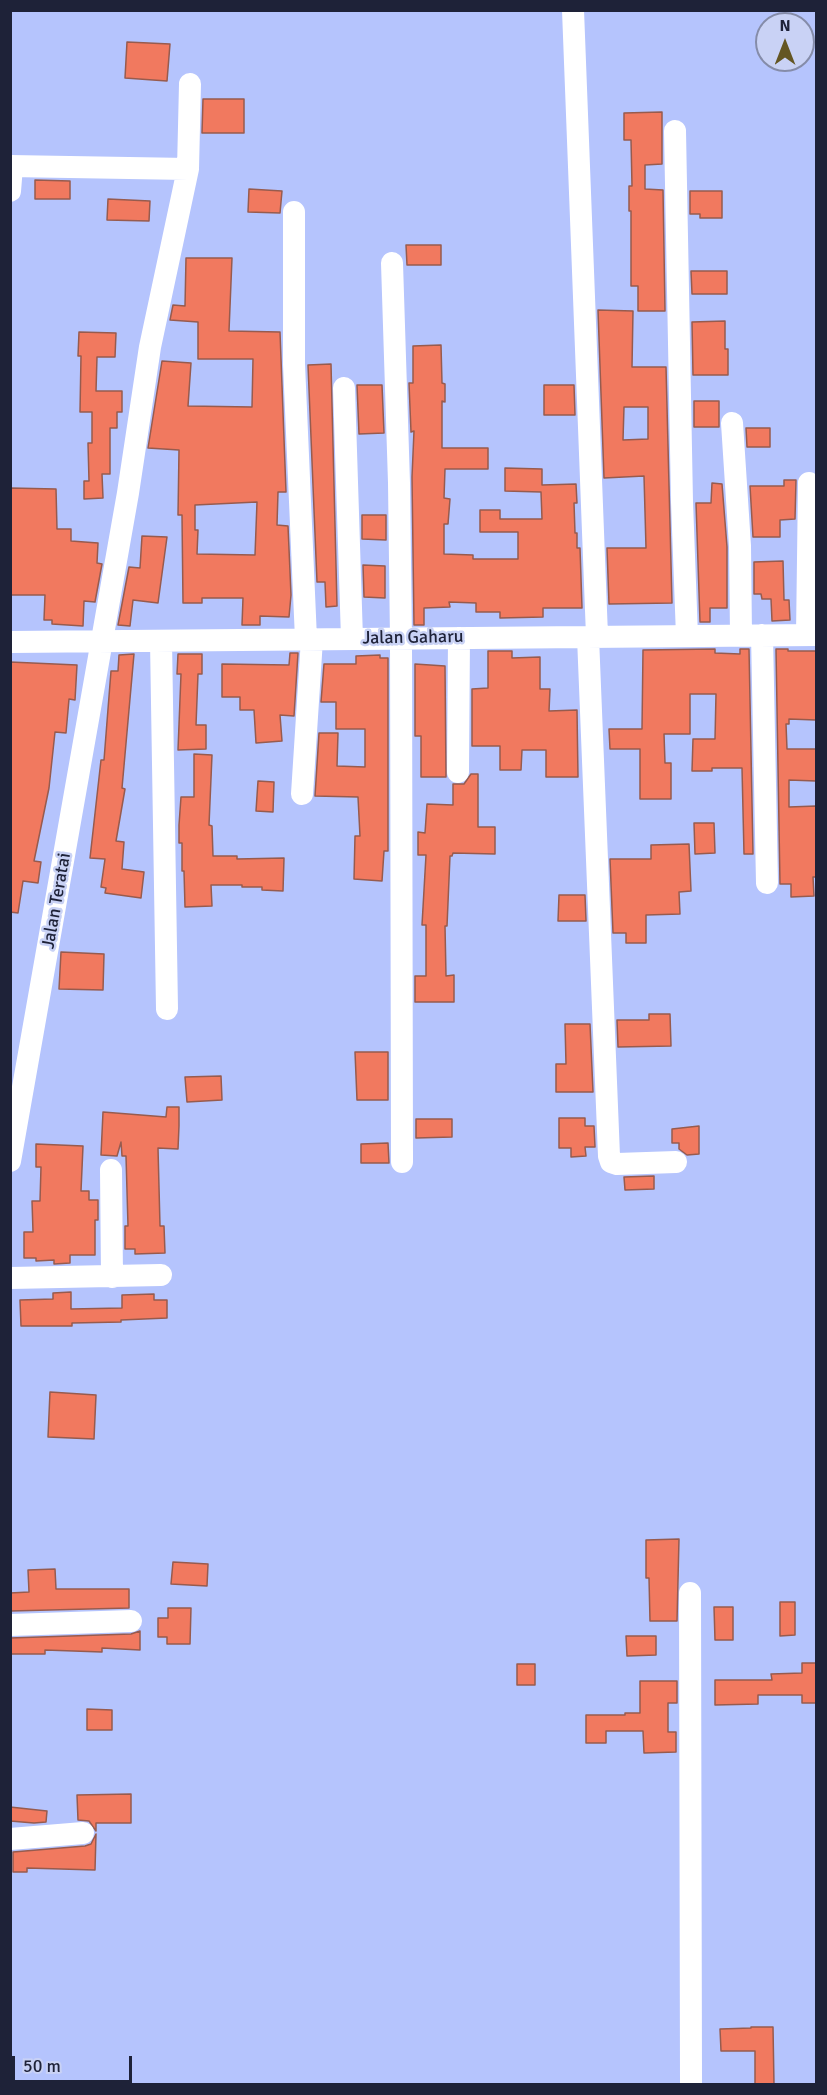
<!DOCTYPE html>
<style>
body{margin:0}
#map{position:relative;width:827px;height:2095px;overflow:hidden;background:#b5c4fd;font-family:Signika,sans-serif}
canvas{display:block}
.frame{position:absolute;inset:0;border:12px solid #1e2238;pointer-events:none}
.north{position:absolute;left:755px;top:12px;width:60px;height:60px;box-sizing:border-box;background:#c9d2f5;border:2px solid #858ca9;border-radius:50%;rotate:0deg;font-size:16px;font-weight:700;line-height:24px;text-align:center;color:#1e2238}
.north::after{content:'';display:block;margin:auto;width:21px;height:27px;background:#645623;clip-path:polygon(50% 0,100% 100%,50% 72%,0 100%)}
.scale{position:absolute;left:12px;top:2056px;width:120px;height:27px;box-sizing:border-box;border:3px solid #1e2238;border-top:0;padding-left:8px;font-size:18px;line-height:21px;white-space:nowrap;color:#1e2238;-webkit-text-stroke:4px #c9d2f5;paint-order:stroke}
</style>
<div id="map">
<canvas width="827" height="2095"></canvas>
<div class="frame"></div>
<div class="north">N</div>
<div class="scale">50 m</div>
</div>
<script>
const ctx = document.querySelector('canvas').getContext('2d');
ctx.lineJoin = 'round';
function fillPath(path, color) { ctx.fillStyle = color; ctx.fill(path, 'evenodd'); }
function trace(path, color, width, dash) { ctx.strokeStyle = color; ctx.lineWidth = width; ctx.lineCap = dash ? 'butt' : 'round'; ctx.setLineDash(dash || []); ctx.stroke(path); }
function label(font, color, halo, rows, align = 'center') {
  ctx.font = font + ' Signika,sans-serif'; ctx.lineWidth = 5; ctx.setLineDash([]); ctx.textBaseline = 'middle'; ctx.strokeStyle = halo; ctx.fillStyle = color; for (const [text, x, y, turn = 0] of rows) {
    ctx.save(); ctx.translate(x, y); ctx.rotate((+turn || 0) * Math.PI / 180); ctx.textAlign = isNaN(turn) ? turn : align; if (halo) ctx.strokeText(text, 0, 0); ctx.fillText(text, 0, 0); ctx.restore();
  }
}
const building = new Path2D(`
 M127 42 170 44 167 81 125 78Z
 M203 99H244V133H202Z
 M662 112V164L645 165V189L663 190 665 311H638V286H631V211H629V186H632L631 140H624V113Z
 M35 180 70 181V199H35Z
 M249 189 282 191 280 213 248 212Z
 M690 191H722V218H700V214H690Z
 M108 199 150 201 149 221 107 220Z
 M406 245H441V265H407Z
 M186 258H232L229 331 280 332 286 492H278L277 525 288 526 291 595 289 617 260 616V625H242L243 598H202V603H183L182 515H178L179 450 148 448 162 361 191 363 188 406 252 407 253 359H198V322L170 320 173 305 185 306ZM257 502 255 555 197 554 198 530H195V505Z
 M691 271H727V294H692Z
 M598 310 633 311 632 367H666L672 603 609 604 607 548H646L644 476 604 478ZM624 407H648V439L623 440Z
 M725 321V349H728V375H693L692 322Z
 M79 332 116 333 115 357H97L96 391H122V412H117V428H110V474H102L103 498 84 499V481H89L88 443H92V412H80L81 356H78Z
 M441 345 442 383 445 384V402L442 401V448H488V469H445L444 498 450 499 448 524H444V554L473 555V559H518V532H480V510H500V519H542L541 492 505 491V468L542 469V485L576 484 577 503H574L575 533H577V548H580L582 608H543V617L500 618V612H476V603L449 602 450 607 424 608V625H414L412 477 414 431 411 432 409 383H413V346Z
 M331 364 337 606 326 607 325 582H317L308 365Z
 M357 385H382L384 433 359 434Z
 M544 385H574L575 415H544Z
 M694 401H719V427H694Z
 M746 428H770V447H747Z
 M784 480H796L795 519 780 520V537H753L750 486H784Z
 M712 483 722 484 727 547V608H710V622H700L696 503H711Z
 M10 488 56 489 57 529H71V541L98 543 97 563 102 564 95 602 84 601 83 626 52 624V620H44L45 595H10Z
 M362 515H386V540L362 539Z
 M142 536 167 537 158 603 133 600 130 626 118 625 129 567 140 568Z
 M783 561 784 600H789L790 620 772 621 771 599H762L761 594H754V562Z
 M363 565 385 566V598L364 597Z
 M715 649V653L740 654V649H749L753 854H744L742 768H712V771H692L693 739H715L716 694H690V734H664L665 763H671V799H640V749H610L609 729H642L643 650Z
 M776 649H788V651H816V720L789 719V724H786L787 749H816V781L789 780V807L816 806V877H813L814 896 791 897V884H780Z
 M488 651H512V658L540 657V689H550L549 711 577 710 578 777H546V750H522L521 770H500V746H472V689L488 688Z
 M290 653H298L294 716 280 715 282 741 256 743 254 710H240V697H222V664L289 665Z
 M134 654 122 788 125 789 116 841 124 842 122 869 144 872 141 898 105 893 106 888 101 887 105 859 90 858 101 760H104L111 671H118L119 655Z
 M178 654H202V674H198L196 725H206V749L178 750 181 674H177Z
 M380 655V658H388V851H384L382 881 354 879 355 836H360L358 797 315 796 319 733H338L337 766 365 767V729H336V702H321L324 664H356V656Z
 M10 662 77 665 75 700 69 699 66 733 55 732 49 788 34 861 41 862 38 883 23 881 18 913 10 912Z
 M415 664 445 666 446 777H421V736H415Z
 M194 754 212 755 209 825 212 826 213 856H237V859L284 858 283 891 262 890V887H242V885H211L212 906 185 907 184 871H182V843H179V825L181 797H194Z
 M471 774H478V827H495V854L453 853 452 856H450L447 926H445L446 976 454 975V1002H415V976H426V925H422L426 855H418V832L425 833 427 804 453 805V784H464Z
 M258 781 274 782 273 812 256 811Z
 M694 823H714L715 853 695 854Z
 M689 844 691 891 679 892 680 914 646 915V943H626V933H613L610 859H651V845Z
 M559 895H585L586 921H558Z
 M61 952 104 954 103 990 59 989Z
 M649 1014H670L671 1046 618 1047 617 1020H649Z
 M565 1024H590L593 1092H556V1064H566Z
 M355 1052H388V1100H357Z
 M221 1076 222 1100 187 1102 185 1077Z
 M167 1107H179V1126L178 1149 158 1148 160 1226H164L165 1253 135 1254V1249H125V1226H128L126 1156H122L121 1142 117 1156 101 1155 103 1112 166 1117Z
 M559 1118H585V1126H594L595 1147H585L586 1156 571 1157V1148H559Z
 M416 1119H452V1137L416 1138Z
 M699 1126V1154L687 1155 679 1149V1143H672V1129Z
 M388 1143 389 1163H361V1144Z
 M36 1144 83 1146 81 1191H89V1200H98V1220H95V1255H70V1263L54 1264V1260L36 1261V1258H24V1232H33L32 1201H40L41 1167H36Z
 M654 1176V1189L625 1190 624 1177Z
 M71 1292V1309L122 1308V1295L154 1294V1300H167V1318L121 1320V1322L72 1323V1326H21L20 1300 53 1299V1293Z
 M50 1392 96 1395 94 1439 48 1437Z
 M679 1539 677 1621H650L649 1578H646V1540Z
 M173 1562 208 1564 207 1586 171 1584Z
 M55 1569 56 1589H129V1608L10 1611V1593L29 1592 28 1570Z
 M780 1602H795V1635L780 1636Z
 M714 1607H733V1640H715Z
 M168 1608H191L190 1644H167V1637H158V1618H168Z
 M140 1631V1650L102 1648V1652L45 1650V1654H10V1638L131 1634Z
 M626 1636H656V1655L627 1656Z
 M802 1663H816V1703H802V1695H758V1704L715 1705V1680H772L771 1674 802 1673Z
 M517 1664H535V1685H517Z
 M640 1681H677V1703H668V1732H676V1752L644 1753 643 1731H606V1743H586V1715H625V1713H640Z
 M87 1709 112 1710V1730H87Z
 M131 1794V1823H96V1831L89 1821 78 1820 77 1795Z
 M10 1807 47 1811 46 1822 34 1823 10 1821Z
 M96 1834 95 1870 27 1868V1872H13V1852L85 1846 91 1844Z
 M751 2027H773L774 2085H755V2051H721L720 2029 751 2028Z`);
fillPath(building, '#f1795f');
trace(building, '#975b4e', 1.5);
trace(new Path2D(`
 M573 10 597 636
 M675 131 682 502 687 636
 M10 166 188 169
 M10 191 12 166
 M294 212V364L306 639
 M392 263 399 483 401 639 402 1162
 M344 388 352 639
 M732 423 740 546 741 635
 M762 635 767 883
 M807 635 809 483
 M588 637 609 1156 611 1162 617 1164 676 1162
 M161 641 167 1009
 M10 642 816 635
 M458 772 459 638
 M302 794 312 639
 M10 1161 128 493 150 347 188 169 190 84
 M111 1170 112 1277
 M10 1278 161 1275
 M690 1593 691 2084
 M10 1625 131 1621
 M10 1839 83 1833`), '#fff', 22);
label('18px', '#1e2238', '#c9d2f5', [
 ["Jalan Gaharu",413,638,-1],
 ["Jalan Teratai",57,901,-80]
]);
</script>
